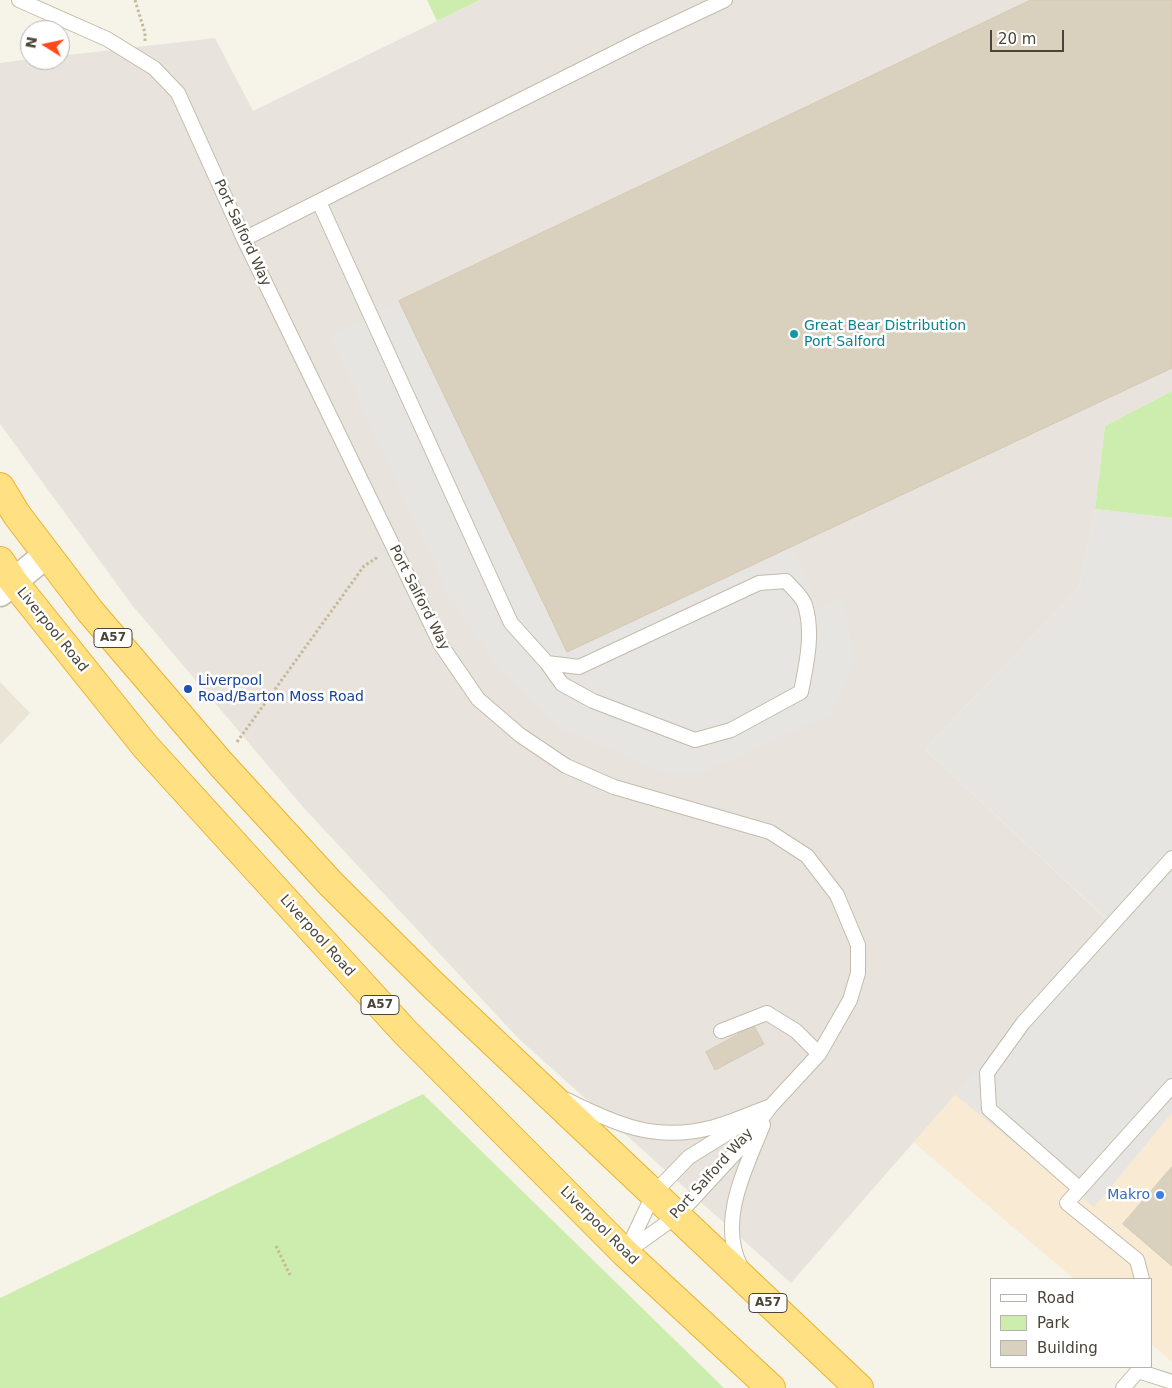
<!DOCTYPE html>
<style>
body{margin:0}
#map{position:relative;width:1172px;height:1388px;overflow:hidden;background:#f6f3e9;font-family:"DejaVu Sans",sans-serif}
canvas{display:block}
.legend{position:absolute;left:990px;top:1278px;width:162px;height:90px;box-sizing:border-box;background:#fff;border:1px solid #b7b4af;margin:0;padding:6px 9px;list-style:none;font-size:15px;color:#4a4436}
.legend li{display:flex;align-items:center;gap:10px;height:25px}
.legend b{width:25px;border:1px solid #b7b4af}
.north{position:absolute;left:20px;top:20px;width:50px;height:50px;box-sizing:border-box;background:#fff;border:1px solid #b7b4af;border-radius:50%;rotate:280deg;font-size:14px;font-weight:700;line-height:20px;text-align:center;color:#4a4436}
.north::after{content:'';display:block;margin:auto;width:18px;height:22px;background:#ff4917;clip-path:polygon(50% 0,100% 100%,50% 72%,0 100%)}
.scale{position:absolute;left:990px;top:30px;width:74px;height:22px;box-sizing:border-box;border:2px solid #4a4436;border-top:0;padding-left:6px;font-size:15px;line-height:18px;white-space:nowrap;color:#4a4436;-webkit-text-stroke:4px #fff;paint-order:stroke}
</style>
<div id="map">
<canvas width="1172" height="1388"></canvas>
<ul class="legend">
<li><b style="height:6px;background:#fff"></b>Road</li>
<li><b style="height:14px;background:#cdedaf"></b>Park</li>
<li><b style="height:14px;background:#d9d0bd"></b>Building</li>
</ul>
<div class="north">N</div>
<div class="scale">20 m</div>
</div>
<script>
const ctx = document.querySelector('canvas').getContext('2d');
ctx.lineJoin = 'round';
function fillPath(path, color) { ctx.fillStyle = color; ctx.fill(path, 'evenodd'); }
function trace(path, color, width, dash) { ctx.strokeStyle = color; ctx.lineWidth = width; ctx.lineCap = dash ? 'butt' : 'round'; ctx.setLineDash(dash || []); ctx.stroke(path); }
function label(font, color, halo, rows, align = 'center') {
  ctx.font = font + ' "DejaVu Sans",sans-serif'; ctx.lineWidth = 5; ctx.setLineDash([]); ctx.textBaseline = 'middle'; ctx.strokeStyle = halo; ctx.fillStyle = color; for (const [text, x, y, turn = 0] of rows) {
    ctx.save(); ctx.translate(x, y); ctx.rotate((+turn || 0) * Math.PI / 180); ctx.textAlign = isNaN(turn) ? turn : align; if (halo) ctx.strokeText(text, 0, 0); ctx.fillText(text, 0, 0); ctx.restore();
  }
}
fillPath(new Path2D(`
 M0 682 30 713 0 745Z`), '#eae5d7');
fillPath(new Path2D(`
 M1095 509 1172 518V1362L1151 1344V1279H1074L912 1141 1107 920 925 749 1079 588Z`), '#f9ebd3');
fillPath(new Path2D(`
 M480 0H1172V391L1105 426 1095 509 1079 588 925 749 1107 920 791 1283 518 1038 303 807 132 605 0 424V63L30 59 60 60V56L215 38 253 111Z`), '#e8e4dd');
fillPath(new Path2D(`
 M427 0H480L437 21Z
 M1172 391V518L1095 509 1105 426Z
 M423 1094 724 1388H0V1298Z`), '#cdedaf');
fillPath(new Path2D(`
 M399 301 567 652 792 547 820 610 839 597 847 616 854 660 831 714 699 774 665 772 558 727 499 669 449 597 330 336Z
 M1095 509 1172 518V1113L1094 1207 954 1094 1107 919 925 749 1079 588Z`), '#e7e5e1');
const building = new Path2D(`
 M1031 0H1172V368L567 652 399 301Z
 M754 1026 764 1044 715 1070 706 1052Z
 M1172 1167V1266L1123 1224Z`);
fillPath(building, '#d9d0bd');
trace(building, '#d4c8b0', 1);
const service = new Path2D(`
 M19 0 107 39 154 68 178 93 244 239 441 645 478 699 520 735 566 766 614 787 770 832 807 856 837 895 858 945V973L850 1000 819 1054 771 1106 738 1150 678 1215 625 1253
 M319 202 511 623 547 663 579 667 759 583 786 581C792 588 803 597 805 605 814 633 806 666 801 692L731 730 695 740 593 701 562 684 547 663
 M244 239 642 39 725 0
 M721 1031 767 1013 796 1031 819 1054
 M567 1100C615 1124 655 1142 710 1128 730 1123 751 1113 771 1106
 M1080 1189 989 1109 987 1073 1023 1023 1172 858
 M626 1252 654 1193 689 1157 747 1121
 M741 1267C717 1221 746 1168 763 1125
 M1142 1279 1137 1260 1067 1203 1172 1086
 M1138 1371 1172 1382
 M1123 1388 1138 1371 1139 1367`);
const minor = new Path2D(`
 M0 593 47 554`);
const trunk = new Path2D(`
 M0 487 17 515 90 611 221 764 331 884 434 986 859 1388
 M0 561 13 581 145 746 405 1032 625 1253 771 1388`);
trace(service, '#c2bcaa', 16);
trace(minor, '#c2bcaa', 29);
trace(trunk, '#ecb22d', 30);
trace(new Path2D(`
 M135 0 145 33V41
 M237 742 364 566 378 557
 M276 1246 290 1275`), '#c6b99a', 3, [2.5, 2.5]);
trace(service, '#fff', 14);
trace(minor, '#fff', 26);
trace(trunk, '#ffe082', 28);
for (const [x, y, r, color] of [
 [794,334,5,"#0f9aa8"],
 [188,689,5,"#1a4fb4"],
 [1160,1195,5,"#3f7fe0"]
]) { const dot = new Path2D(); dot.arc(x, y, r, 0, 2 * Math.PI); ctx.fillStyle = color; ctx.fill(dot); trace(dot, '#fff', 2); }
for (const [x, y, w] of [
 [113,638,38],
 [380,1005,38],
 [768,1303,38]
]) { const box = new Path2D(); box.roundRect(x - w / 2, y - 9.5, w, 19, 4); ctx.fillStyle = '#fff'; ctx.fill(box); trace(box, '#4a4436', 1); }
label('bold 12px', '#4a4436', null, [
 ["A57",113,638],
 ["A57",380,1005],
 ["A57",768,1303]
]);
label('14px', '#4a4436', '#fff', [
 ["Port Salford Way",242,233,65],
 ["Port Salford Way",419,598,63],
 ["Liverpool Road",52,630,51],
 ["Liverpool Road",317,936,48],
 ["Port Salford Way",712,1174,-48],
 ["Liverpool Road",599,1226,45]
]);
label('14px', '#0d838f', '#fff', [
 ["Great Bear Distribution",804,326],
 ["Port Salford",804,342]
], 'left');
label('14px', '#164399', '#fff', [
 ["Liverpool",198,681],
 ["Road/Barton Moss Road",198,697]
], 'left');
label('14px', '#366cbe', '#fff', [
 ["Makro",1150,1195]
], 'right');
</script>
